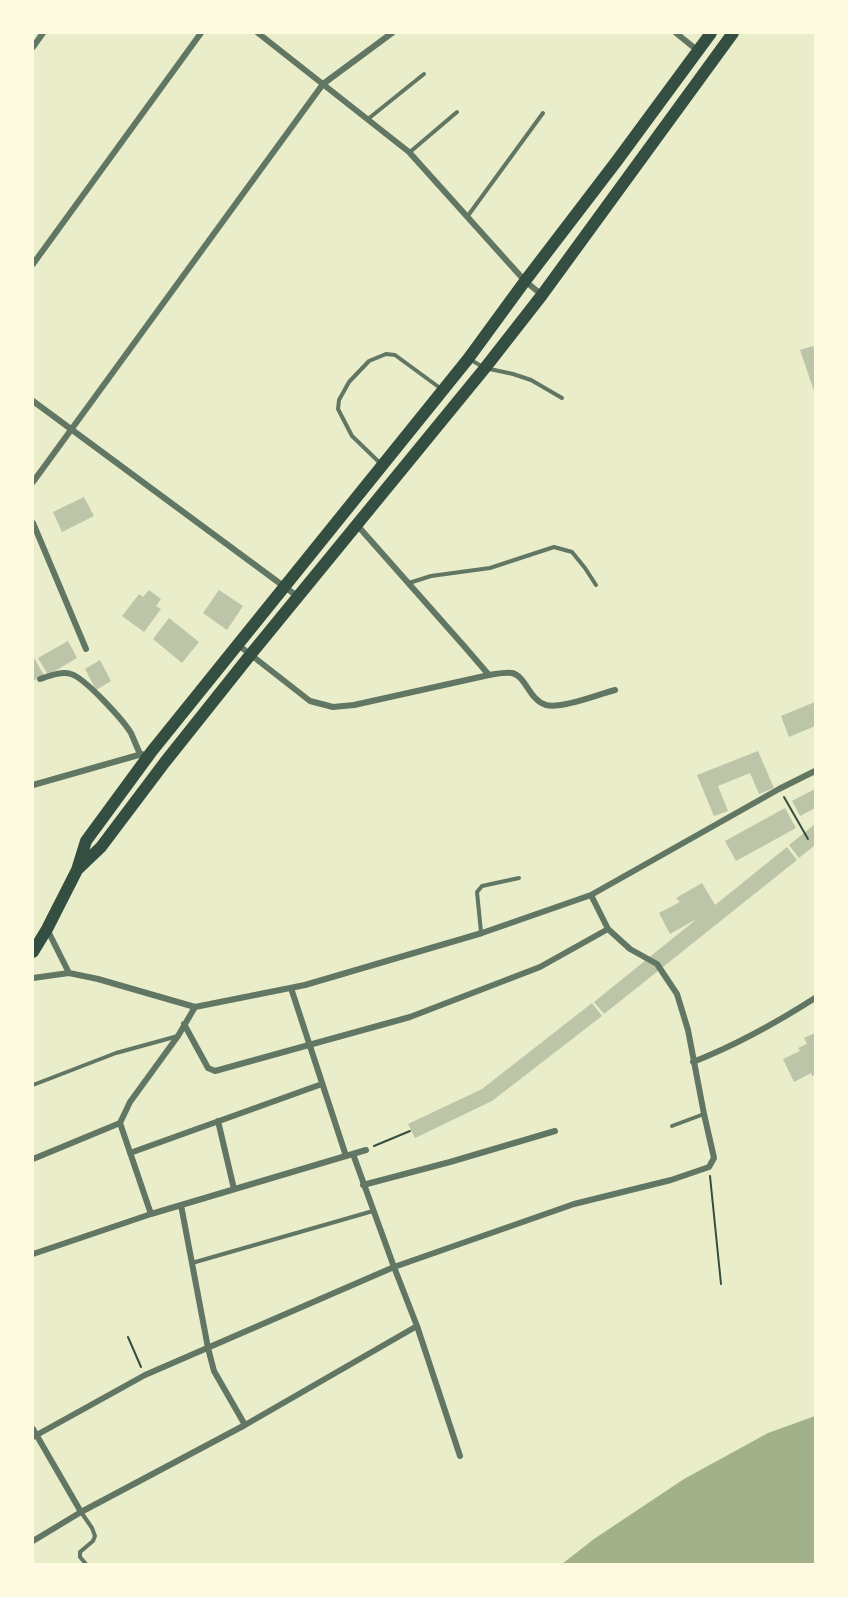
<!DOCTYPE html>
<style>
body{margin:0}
#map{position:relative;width:848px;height:1597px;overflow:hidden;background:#e9edc9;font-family:"IBM Plex Sans",sans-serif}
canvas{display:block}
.frame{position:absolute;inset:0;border:34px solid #fefae0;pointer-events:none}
</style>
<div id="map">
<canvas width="848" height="1597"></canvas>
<div class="frame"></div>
</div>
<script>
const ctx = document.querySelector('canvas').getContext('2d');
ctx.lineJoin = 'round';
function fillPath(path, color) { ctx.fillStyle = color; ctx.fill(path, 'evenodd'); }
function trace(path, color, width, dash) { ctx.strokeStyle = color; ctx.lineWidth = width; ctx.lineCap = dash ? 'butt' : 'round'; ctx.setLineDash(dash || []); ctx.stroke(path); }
fillPath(new Path2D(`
 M815 1416V1564H562L594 1539 684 1479 768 1433Z`), '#a3b18a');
fillPath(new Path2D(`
 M813 346 815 352V394L800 350Z
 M84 497 94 516 62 532 53 512Z
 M149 590 161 599 156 606 161 609 144 632 122 616 139 594 143 597Z
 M219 590 243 606 227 630 203 613Z
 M169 618 199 642 182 663 153 639Z
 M68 641 77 658 48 675 38 658Z
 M33 656 44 675 33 681Z
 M100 660 111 681 96 690 85 669Z
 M815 702V726L789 737 781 716Z
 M758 751 774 788 759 794 750 773 718 786 728 811 714 816 697 775Z
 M815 789V808L800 816 792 801Z
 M785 808 796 828 736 861 725 841Z
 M815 824V845L799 858 789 845Z
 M787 847 797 860 604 1014 594 1002 698 918 670 934 659 913 680 902 676 898 702 883 715 905Z
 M592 1003 602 1016 492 1101 415 1138 408 1124 482 1089Z
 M815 1033V1075L812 1076 811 1073 794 1082 783 1059 800 1051 798 1048 807 1044 804 1038Z`), '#bcc5a7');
trace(new Path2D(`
 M784 797 808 839
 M374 1146 410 1131
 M710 1176 721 1284
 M128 1337 141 1367`), '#344e41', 2);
trace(new Path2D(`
 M368 119 424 74
 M410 152 457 112
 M467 217 543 113
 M469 359 485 368 513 374 531 380 562 398
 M380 463 352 436 338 409 339 400 349 382 369 361 386 354 395 355 440 388
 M409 583 431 576 490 568 554 547 572 552 585 568 596 585
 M481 932 477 892 482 886 519 878
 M33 1085 116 1053 178 1036
 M672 1126 704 1114
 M192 1263 373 1211
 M81 1512 92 1528 95 1536 93 1541 80 1552V1557L86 1564`), '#617663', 4);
trace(new Path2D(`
 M258 33 409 152 525 281 542 295
 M676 33 697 50
 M33 47 43 33
 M33 264 201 33
 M33 401 297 596
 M33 482 323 84 392 33
 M33 523 86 649
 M357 525 464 646 489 675
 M237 644 310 701 333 707 354 705 489 675C496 674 505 672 512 673 526 676 529 700 546 705 562 709 599 694 615 690
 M40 679C49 676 61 671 71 674 85 678 123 720 131 733 134 740 137 747 140 754
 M33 785 142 754
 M47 929 69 973
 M33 978 69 973 98 979 195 1007 305 985 482 933 591 895 779 789 815 771
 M291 988 346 1156
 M184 1024 208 1068 215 1071 410 1017 540 967 608 929
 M693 1062C736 1045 776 1023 815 998
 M218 1121 234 1189
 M130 1153 322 1084
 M353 1154 394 1267 417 1326 460 1456
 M33 1159 120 1123
 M363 1185 450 1162 555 1131
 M181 1205 208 1348 214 1371 245 1425
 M151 1214 120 1123 130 1102 178 1036 195 1007
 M33 1254 151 1214 366 1150
 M33 1429 81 1512
 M33 1437 145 1375 394 1267 574 1204 671 1180 709 1167 714 1158 712 1149 704 1114 688 1030 677 994 657 964 630 949 608 929 591 895
 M33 1541 81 1512 245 1425 417 1326`), '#617663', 6);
trace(new Path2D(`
 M78 869 101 847 165 762 251 654 485 368 542 295 733 33
 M33 952 47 929 77 870 86 841 152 751 468 359 525 281 616 162 711 33`), '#344e41', 12);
</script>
